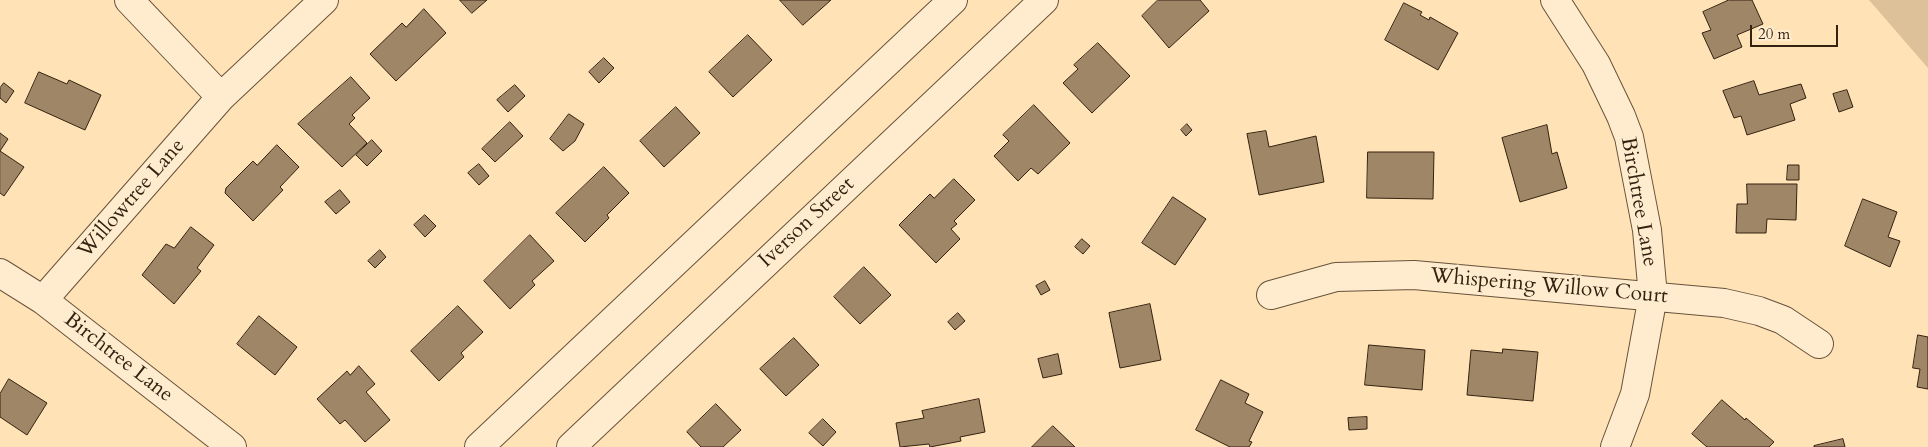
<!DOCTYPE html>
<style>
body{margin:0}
#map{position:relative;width:1928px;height:447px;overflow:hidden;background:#ffe2b5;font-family:Cardo,serif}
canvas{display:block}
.scale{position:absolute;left:1750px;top:25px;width:88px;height:22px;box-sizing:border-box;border:2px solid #342211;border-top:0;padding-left:6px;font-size:15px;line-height:18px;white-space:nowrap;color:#342211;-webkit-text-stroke:4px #ffeccf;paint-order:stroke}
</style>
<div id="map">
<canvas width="1928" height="447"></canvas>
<div class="scale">20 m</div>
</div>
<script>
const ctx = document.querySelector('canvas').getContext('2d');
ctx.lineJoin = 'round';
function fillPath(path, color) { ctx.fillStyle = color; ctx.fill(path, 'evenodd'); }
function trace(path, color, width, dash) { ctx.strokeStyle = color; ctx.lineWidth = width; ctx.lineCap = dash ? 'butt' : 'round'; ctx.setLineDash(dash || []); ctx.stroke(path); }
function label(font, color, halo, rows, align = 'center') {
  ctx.font = font + ' Cardo,serif'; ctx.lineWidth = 5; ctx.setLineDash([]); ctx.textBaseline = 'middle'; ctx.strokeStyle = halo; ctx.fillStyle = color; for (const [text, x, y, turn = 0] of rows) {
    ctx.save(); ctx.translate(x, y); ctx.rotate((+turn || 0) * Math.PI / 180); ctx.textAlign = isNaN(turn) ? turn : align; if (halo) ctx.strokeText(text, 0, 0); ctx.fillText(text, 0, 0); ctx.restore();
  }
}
fillPath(new Path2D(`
 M1869 0H1928V68Z`), '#dcc199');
const building = new Path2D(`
 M460 0H487L472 13Z
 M780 0H831L803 25Z
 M1158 0H1200L1209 11 1169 48 1142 16Z
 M1729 0H1752L1763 24 1737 35 1742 47 1714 59 1702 33 1711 30 1703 12Z
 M1404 3 1422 12 1420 15 1429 20 1430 17 1458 33 1438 70 1385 40Z
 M424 9 446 33 396 81 370 54 402 23 406 27Z
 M748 35 772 60 733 97 709 72Z
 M1098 43 1130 76 1092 113 1063 83 1078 69 1074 65Z
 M604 58 614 68 599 83 589 72Z
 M39 72 67 84 69 80 101 95 85 130 25 103Z
 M351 77 370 98 352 115 355 118 349 124 367 143 342 167 298 124Z
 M1754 81 1759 95 1801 84 1806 98 1790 104 1795 120 1747 135 1741 116 1734 118 1723 91Z
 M4 83 14 91 6 103 0 98V88Z
 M515 85 525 96 508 112 497 100Z
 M1847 90 1853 107 1839 112 1833 94Z
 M1034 105 1070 143 1038 174 1031 168 1018 181 994 156 1009 141 1003 135Z
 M676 107 700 133 664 167 640 141Z
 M569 114 584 124 575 141 563 151 550 139Z
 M510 122 523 136 495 162 482 149Z
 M1187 124 1192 130 1186 136 1181 130Z
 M1547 125 1552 154 1557 152 1567 188 1520 202 1502 138Z
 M1266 131 1269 147 1316 136 1324 182 1259 195 1247 134Z
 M0 133 8 139 0 151 24 167 4 196 0 193Z
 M372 140 382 151 367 166 356 155Z
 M277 145 299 167 280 187 283 190 253 221 225 193 226 188 253 161 257 165Z
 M1368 152H1434L1433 199 1367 198Z
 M479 164 489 176 479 185 468 173Z
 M1788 165H1799V180H1787Z
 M604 167 629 193 607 215 609 218 585 242 556 213Z
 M954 179 975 200 954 221 957 224 951 229 960 239 936 263 899 225 930 194 934 198Z
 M1747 184H1797L1796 220 1767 219 1766 233H1736L1737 204H1747Z
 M340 190 350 202 336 214 325 202Z
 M1173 197 1206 219 1175 265 1142 243Z
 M1863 199 1897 212 1888 237 1900 241 1890 267 1845 246Z
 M425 215 436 226 425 237 414 225Z
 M191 227 214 245 197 268 201 271 174 304 142 275 166 244 174 248Z
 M530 235 554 261 532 281 535 285 510 309 484 281Z
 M1082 239 1090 246 1083 254 1075 247Z
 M380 250 386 257 375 268 368 261Z
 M864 267 891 295 860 324 834 297Z
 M1045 281 1050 290 1041 295 1036 286Z
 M1150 304 1161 360 1120 368 1109 313Z
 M458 306 483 332 461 353 464 357 439 381 411 351Z
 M958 313 965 321 955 330 948 322Z
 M259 316 297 347 275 375 237 344Z
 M1918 335 1928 337V389L1917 387 1920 369 1913 368Z
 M794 338 819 365 786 396 760 369Z
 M1369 345 1425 350 1422 390 1365 385Z
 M1503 349 1538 352 1533 401 1467 395 1471 350 1502 353Z
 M1058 354 1062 374 1043 378 1038 359Z
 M359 366 375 384 366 392 390 420 365 442 345 420 340 424 317 399 347 371 350 375Z
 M9 379 47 403 27 435 0 417V394Z
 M1221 380 1249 394 1245 403 1263 412 1249 441 1252 442 1249 447H1230L1196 430Z
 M979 399 985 432 960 437 961 441 930 447 929 444 900 447 896 423 924 418 922 411Z
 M1722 400 1745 420 1746 418 1774 442 1769 447H1707L1692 434Z
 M716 404 741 430 723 447H701L687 432Z
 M1367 417V429L1349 430 1348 418Z
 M823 419 836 432 823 446 809 433Z
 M1053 426 1075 447H1032Z
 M1843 439 1845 447H1814V446Z`);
fillPath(building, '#9e8666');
trace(building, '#342211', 1);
const street = new Path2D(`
 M129 0 221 97
 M1555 0 1596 64 1621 116 1629 137 1647 230 1653 296 1635 394 1615 447
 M0 273 43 300 232 447
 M1271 295 1336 277 1414 275 1724 303 1759 311 1783 320 1819 344
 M43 300 221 97 324 0
 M479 447 953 0
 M571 447 1044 0`);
trace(street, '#67523a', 30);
trace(street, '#ffeccf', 28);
label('21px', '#342211', '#ffeccf', [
 ["Willowtree Lane",132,199,-49],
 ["Birchtree Lane",1638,202,80],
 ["Iverson Street",807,223,-43],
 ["Whispering Willow Court",1549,287,5],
 ["Birchtree Lane",118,358,38]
]);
</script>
